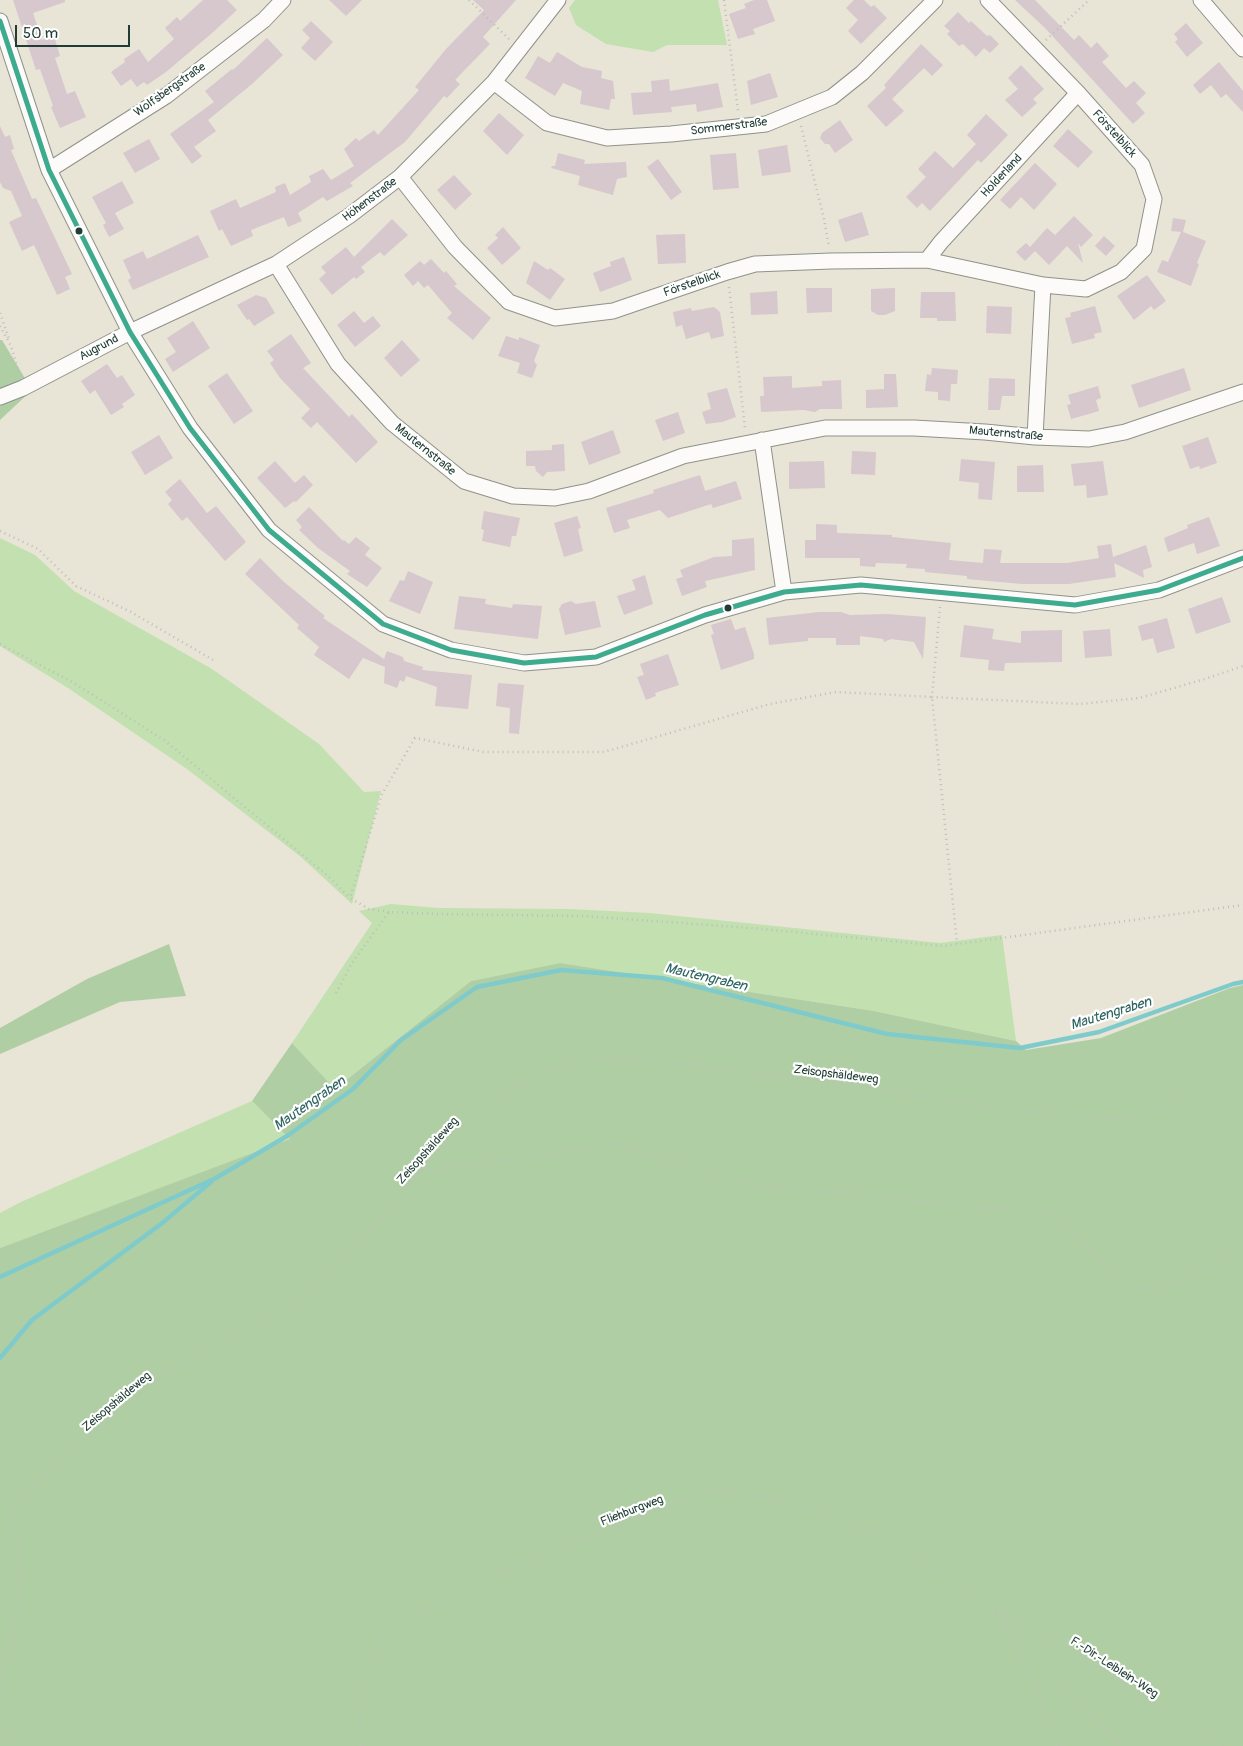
<!DOCTYPE html>
<meta charset="utf-8">
<style>
body{margin:0}
#map{position:relative;width:1243px;height:1746px;overflow:hidden;background:#e8e4d6;font-family:Pangolin,sans-serif}
canvas{display:block}
.scale{position:absolute;left:15px;top:25px;width:115px;height:22px;box-sizing:border-box;border:2px solid #1f3d34;border-top:0;padding-left:6px;font-size:15px;line-height:18px;white-space:nowrap;color:#1f3d34;-webkit-text-stroke:4px #fff;paint-order:stroke}
</style>
<div id="map">
<canvas width="1243" height="1746"></canvas>
<div class="scale">50 m</div>
</div>
<script>
const ctx = document.querySelector('canvas').getContext('2d');
ctx.lineJoin = 'round';
function fillPath(path, color) { ctx.fillStyle = color; ctx.fill(path, 'evenodd'); }
function trace(path, color, width, dash) { ctx.strokeStyle = color; ctx.lineWidth = width; ctx.lineCap = dash ? 'butt' : 'round'; ctx.setLineDash(dash || []); ctx.stroke(path); }
function label(font, color, halo, rows, align = 'center') {
  ctx.font = font + ' Pangolin,sans-serif'; ctx.lineWidth = 4.5; ctx.setLineDash([]); ctx.textBaseline = 'middle'; ctx.strokeStyle = halo; ctx.fillStyle = color; for (const [text, x, y, turn = 0] of rows) {
    ctx.save(); ctx.translate(x, y); ctx.rotate((+turn || 0) * Math.PI / 180); ctx.textAlign = isNaN(turn) ? turn : align; if (halo) ctx.strokeText(text, 0, 0); ctx.fillText(text, 0, 0); ctx.restore();
  }
}
fillPath(new Path2D(`
 M575 0H718L727 45H667L653 52 606 44 576 25 569 8Z
 M0 538 35 555 74 591 212 669 319 744 364 792 381 791 352 904 301 857 187 769 68 688 0 646Z
 M391 904 438 908 569 909 649 913 940 943 1002 935 1016 1041 874 1011 560 963 471 981 335 1089 292 1043 372 923 359 911Z
 M252 1101 291 1139 0 1248V1213L21 1202Z`), '#c2e0b0');
fillPath(new Path2D(`
 M0 333 2 340 32 390 0 420V340H2Z
 M169 944 186 996 120 1002 0 1054V1028L87 979Z
 M560 963 874 1011 1016 1041 1026 1050 1101 1038 1230 988 1243 985V1746H0V1248L290 1139 252 1101 292 1043 335 1089 471 981Z`), '#b0cea3');
trace(new Path2D(`
 M0 1277 216 1178 287 1136 353 1089 401 1040 477 987 561 970 662 978 887 1034 1020 1048 1099 1032 1233 984 1243 982
 M0 1358 32 1320 161 1224 211 1182`), '#7fcbcc', 4.5);
fillPath(new Path2D(`
 M13 0H65V2L33 13 42 40 54 36 60 56 55 58 67 94 75 91 86 117 60 128 51 107 53 106 40 69 36 70Z
 M203 0H227L237 10 211 34 166 72 147 85 144 82 137 87 131 79 121 86 111 72 125 62 124 59 139 49 148 62 174 39 165 28 177 17 180 21Z
 M329 0H362L346 16Z
 M473 0H516L483 37 490 44 455 80 460 84 447 98 444 96 405 142 350 183 353 186 327 201 323 197 298 213 302 221 288 227 284 217 251 230 253 236 231 246 222 229 219 231 210 211 236 199 240 208 276 192 275 187 285 183 290 195 311 182 309 176 323 169 331 180 354 166 344 149 356 138 359 141 374 130 378 135 419 90 415 87 446 49 484 10Z
 M754 0H767L775 21 753 29 755 34 738 39 729 14 746 8 744 4Z
 M854 0H864L871 7 874 5 887 18 861 44 848 31 858 20 846 8Z
 M1015 0H1035L1074 40 1079 35 1091 48 1097 42 1109 56 1102 62 1126 88 1134 81 1146 93 1136 103 1145 113 1133 124 1045 28Z
 M958 12 969 23 971 21 987 36 990 35 999 44 990 53 984 48 976 57 963 44 959 46 947 34 950 31 944 26Z
 M311 21 333 42 315 61 301 48 310 38 302 30Z
 M1186 23 1203 43 1187 57 1175 42 1178 39 1174 34Z
 M267 38 283 55 252 84 208 120 216 131 194 147 202 156 192 164 170 134 214 102 205 91 232 69 233 70Z
 M921 44 943 65 932 76 924 68 892 99 904 111 886 127 867 106 886 88 884 85Z
 M557 52 582 67 602 71 601 78 613 81 615 99H611L609 110 580 104 582 91 563 83 555 96 525 78 538 56 550 63Z
 M1219 62 1243 91V112L1226 94 1221 98 1211 85 1200 94 1193 85Z
 M1021 65 1044 89 1033 99 1037 103 1022 117 1005 100 1018 89 1008 78Z
 M770 73 778 97 751 105 747 81Z
 M669 79 670 91 718 83 723 107 697 112 696 104 671 107 672 112 633 115 631 93 652 92 651 81Z
 M499 113 524 135 507 155 483 131Z
 M986 114 1008 135 981 163 978 160 930 211 922 203 917 208 906 197 926 177 918 169 935 151 953 168 976 144 967 135Z
 M840 120 853 140 835 153 829 144H825L820 138 822 133Z
 M0 126 5 137 10 135 14 149 11 150 32 199 36 198 72 274 65 277 70 289 57 295 34 245 22 251 9 222 22 216 11 191 3 188 0 182Z
 M1068 129 1093 152 1078 168 1053 146Z
 M149 139 160 159 135 173 123 153Z
 M787 145 791 172 762 176 758 150Z
 M558 153 585 160 584 164 626 162 627 177 617 179 613 195 578 185 580 176 551 168 552 166H555Z
 M736 153 739 188 713 190 710 155Z
 M658 159 682 192 671 200 647 167Z
 M1035 163 1057 184 1034 210 1021 197 1010 209 1000 200Z
 M454 175 472 194 455 210 437 190Z
 M122 181 134 203 115 213 124 229 109 237 103 225 106 223 92 197Z
 M862 212 869 235 845 242 838 220Z
 M1074 216 1093 235 1081 247 1078 243 1083 263 1067 246 1049 265 1035 251 1025 261 1016 252 1026 243 1030 247 1047 228 1055 235Z
 M1173 218 1186 220 1183 232 1206 241 1197 263 1199 264 1191 286 1157 272 1162 260 1168 262 1181 232 1171 231Z
 M392 219 408 235 384 256 380 252 361 267 365 272 356 279 354 277 332 295 319 279 326 273 321 267 346 247 354 257Z
 M503 227 521 248 502 265 487 248 498 238 495 235Z
 M685 234 686 263 658 264 656 235Z
 M198 235 209 257 133 290 128 280 131 278 123 260 143 251 147 259Z
 M1104 236 1115 246 1106 256 1095 246Z
 M624 257 632 280 600 292 593 273 611 266 610 262Z
 M431 259 444 273 446 271 457 284 454 286 491 318 473 340 447 318 452 313 428 285 424 288 418 281 413 286 404 275 420 261 424 265Z
 M534 261 548 270 550 268 565 279 550 300 526 283Z
 M1147 275 1166 301 1154 310 1151 306 1134 320 1117 296Z
 M806 288H832V312L807 313Z
 M895 288V311L885 315H878L871 311V289Z
 M777 291 778 314 751 315 750 293Z
 M921 292H955L956 321H937V318H920Z
 M256 295 266 298 275 313 254 326 249 319 247 320 237 305Z
 M987 306 1012 307 1011 334 986 333Z
 M1095 306 1102 332 1094 334 1095 338 1072 344 1065 318 1071 317 1070 313Z
 M714 307 720 312 724 336 711 339 709 332 686 339 682 325 676 327 673 312 691 308 692 311Z
 M354 311 364 323 373 316 381 326 355 347 337 325Z
 M193 321 210 348 173 372 165 359 176 352 167 338Z
 M291 334 311 363 303 368 349 417 352 414 378 442 356 463 317 422 311 428 301 418 310 409 280 378 270 363 274 360 267 351Z
 M506 336 519 340V337L540 345 534 361 537 365 532 378 517 373 520 363 498 356Z
 M402 340 420 360 401 377 384 358Z
 M107 364 117 378 122 375 135 395 122 404 124 407 111 415 95 390 90 394 81 381Z
 M932 368 958 370 957 384H951L950 401 938 400V392L925 391 927 374 931 375Z
 M1184 368 1191 390 1139 408 1131 385Z
 M227 373 253 411 234 424 208 386Z
 M884 374H896L898 407 866 408V390L884 389Z
 M792 376V388L822 386V381L841 380 842 409H820L815 412 804 410 761 412 760 396H764L763 377Z
 M989 378 1015 379V396H1002L1000 410H988Z
 M1098 386 1101 398 1096 400 1099 411 1071 419 1067 405 1071 404 1068 395Z
 M727 388 736 417 722 422 706 424 702 412 711 409 707 393Z
 M678 412 685 433 663 441 655 420Z
 M613 430 621 453 589 465 581 442Z
 M159 435 173 458 145 475 131 452Z
 M1208 437 1217 463 1200 469 1199 466 1190 469 1182 446Z
 M564 444 565 471 547 472 543 477 536 471 535 466H526V451L552 450V445Z
 M852 451 876 452 875 475 851 474Z
 M961 459 995 462 992 500 978 499 979 483 959 481Z
 M275 461 295 483 304 475 313 485 296 502 294 501 285 508 257 478Z
 M824 461 825 488 789 489V462Z
 M1103 461 1108 495 1087 498 1086 485 1074 486 1071 464Z
 M1043 465 1044 492H1017V466Z
 M700 475 705 491 736 481 742 499 713 508 711 504 668 518 660 510 627 520 630 528 614 533 606 508 654 493 653 490Z
 M180 479 207 513 216 506 246 542 225 561 187 517 182 521 168 504 172 500 165 492Z
 M309 507 343 541 344 540 349 544 356 537 370 548 365 555 382 568 367 587 347 574 350 571 318 548 299 530 302 527 296 520Z
 M484 511 520 518 516 536H512L510 547 482 541 484 530 481 529Z
 M577 516 581 528 578 529 583 551 564 557 554 523Z
 M1209 517 1220 546 1197 554 1194 543 1168 552 1164 538 1188 528 1187 525Z
 M816 524 837 525V533L892 535V537L951 543 949 560 983 563 984 549 1002 550 1000 563H1067L1099 558 1097 546 1111 544 1113 557 1146 545 1152 567 1143 570 1144 578 1114 563 1116 577 1069 584H1022L967 579V576L925 572V569L906 568 907 564 876 563 875 567 860 566V558H805V540H816Z
 M754 538 755 570 705 581 707 587 682 596 676 579 683 577 680 570 714 557 732 556V540Z
 M260 558 284 582 325 616 323 618 384 659 387 651 403 657 404 661 423 667 422 670 472 675 468 709 435 706 437 687 406 676 404 682 400 680 397 688 384 683 385 667 363 658 349 679 314 655 319 647 297 628 299 625 245 574Z
 M408 571 433 582 420 614 389 601 400 580 404 581Z
 M645 575 653 604 624 615 617 596 636 590 632 580Z
 M459 596 486 599 485 604 512 608 513 604 542 606 538 639 454 629Z
 M1222 597 1231 622 1196 634 1188 609Z
 M571 601 576 604 595 601 601 627 565 635 559 609 562 604Z
 M819 612H841L850 615 887 614 926 617 923 659 914 642 891 639 884 642 883 639 860 636V645H836V638H808V641L769 645 766 618Z
 M1167 618 1175 648 1157 653 1153 638 1142 641 1138 626Z
 M731 619 735 630 745 627 754 654V659L721 670 711 635 714 634 711 625Z
 M964 625 994 629 992 639 1021 643V631L1062 630V662L1005 663 1004 671 988 670 989 660 960 657Z
 M1110 629 1112 656 1085 658 1083 631Z
 M668 654 679 685 655 693 656 696 646 700 637 677 644 675 640 664Z
 M498 683 524 685 519 734 509 733 510 708 496 706Z`), '#d6c8cd');
const street = new Path2D(`
 M1201 0 1243 49
 M0 21 49 170 130 332 190 428 269 530 383 624 451 650 524 663 596 657 705 615 784 592 861 585 1075 605 1159 590 1243 558
 M494 82 547 123 607 138 671 134 766 124 832 97 862 73 935 0
 M49 170 166 96 264 20 283 0
 M400 177 455 247 509 302 555 318 613 311 727 272 755 264 831 261 927 260 1043 285 1086 289 1121 272 1144 249 1154 199 1142 165 1078 93 988 0
 M927 260 941 242 1078 93
 M276 264 338 364 392 423 464 481 513 496 555 498 589 491 683 456 825 428H914L985 432 1035 437 1089 439 1125 432 1243 392
 M0 397 23 388 130 332 276 264 349 216 400 177 494 82 558 0
 M1035 437 1043 285
 M762 440 784 592`);
trace(street, '#8f928a', 17);
trace(new Path2D(`
 M469 0 509 39
 M724 0 738 111
 M1046 40 1089 0
 M801 126 824 219 829 247
 M729 287 745 428
 M0 313 9 339
 M0 326 11 346 19 373
 M0 531 38 549 76 586 131 612 213 660
 M940 607 932 697 1080 704 1139 698 1205 679 1243 666
 M0 644 74 683 164 740 328 876 350 898
 M389 912 369 909 350 898 382 794 415 738 484 752H604L770 704 836 692 932 697 957 944
 M336 993 352 963 389 912 437 914 583 916 751 928 943 946 1243 905
 M421 1172 618 1144 747 1184 1049 1213 1128 1284 1158 1292 1243 1249
 M996 1611 1122 1746
 M997 1614C1021 1656 1043 1700 1060 1746
 M0 1707 1 1675 14 1635 20 1573 14 1512 45 1475 164 1374 280 1310 317 1286 357 1246 454 1132 503 1092 541 1074 577 1061 632 1058 865 1087 1024 1112 1131 1120 1187 1093 1207 1069 1243 1042
 M0 1723 10 1746
 M363 1746 357 1696 388 1631 481 1580 717 1487 801 1506 887 1537 994 1608 1057 1642 1188 1726 1223 1746`), '#bdbfbc', 2.5, [1, 4]);
trace(street, '#fcfbf9', 15);
trace(new Path2D(`
 M0 21 49 170 130 332 190 428 269 530 383 624 451 650 524 663 596 657 705 615 784 592 861 585 1075 605 1159 590 1243 558`), '#3eab8e', 5);
for (const [x, y, r, color] of [
 [79,231,4.5,"#1f3d34"],
 [728,608,4.5,"#1f3d34"]
]) { const dot = new Path2D(); dot.arc(x, y, r, 0, 2 * Math.PI); ctx.fillStyle = color; ctx.fill(dot); trace(dot, '#fff', 2); }
label('12px', '#1f3d34', '#fff', [
 ["Wolfsbergstraße",170,90,-35],
 ["Sommerstraße",729,127,-7],
 ["Förstelblick",1114,134,48],
 ["Holderland",1002,176,-47],
 ["Höhenstraße",370,200,-37],
 ["Förstelblick",692,284,-19],
 ["Augrund",99,348,-28],
 ["Mauternstraße",1006,434,5],
 ["Mauternstraße",425,450,39],
 ["Zeisopshäldeweg",836,1075,7],
 ["Zeisopshäldeweg",428,1151,-48],
 ["Zeisopshäldeweg",117,1402,-40],
 ["Fliehburgweg",632,1511,-21],
 ["F.-Dir.-Leiblein-Weg",1114,1668,33]
]);
label('italic 14px', '#2e6460', '#fff', [
 ["Mautengraben",706,978,13],
 ["Mautengraben",1111,1014,-17],
 ["Mautengraben",310,1104,-35]
]);
</script>
